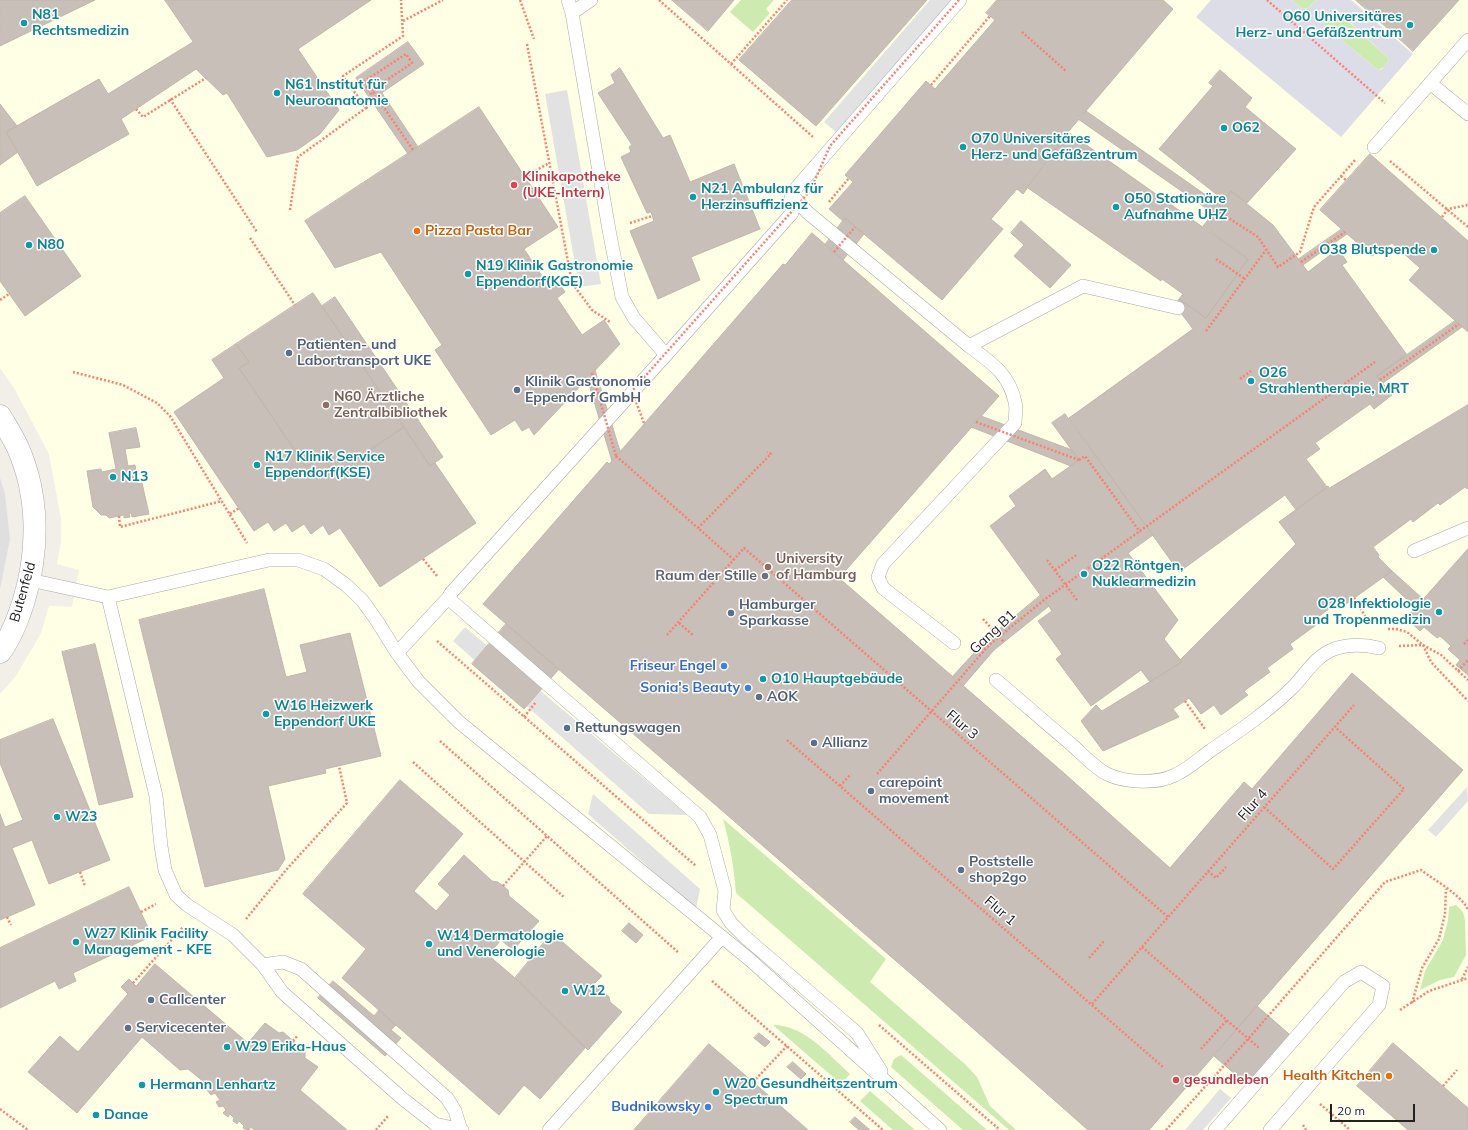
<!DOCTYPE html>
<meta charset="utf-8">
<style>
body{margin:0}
#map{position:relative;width:1468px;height:1130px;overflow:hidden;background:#f2efe9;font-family:Mulish,sans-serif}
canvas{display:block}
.scale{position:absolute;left:1330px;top:1104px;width:85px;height:18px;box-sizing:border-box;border:2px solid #222;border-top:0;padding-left:5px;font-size:12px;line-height:14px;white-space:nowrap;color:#222;-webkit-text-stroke:3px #fff;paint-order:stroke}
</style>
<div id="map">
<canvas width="1468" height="1130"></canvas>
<div class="scale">20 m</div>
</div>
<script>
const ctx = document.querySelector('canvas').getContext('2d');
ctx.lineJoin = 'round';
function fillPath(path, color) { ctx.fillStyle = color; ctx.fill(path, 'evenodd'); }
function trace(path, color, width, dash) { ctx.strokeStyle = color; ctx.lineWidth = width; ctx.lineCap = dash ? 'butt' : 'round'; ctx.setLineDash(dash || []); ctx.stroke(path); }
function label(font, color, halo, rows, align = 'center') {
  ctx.font = font + ' Mulish,sans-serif'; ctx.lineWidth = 3; ctx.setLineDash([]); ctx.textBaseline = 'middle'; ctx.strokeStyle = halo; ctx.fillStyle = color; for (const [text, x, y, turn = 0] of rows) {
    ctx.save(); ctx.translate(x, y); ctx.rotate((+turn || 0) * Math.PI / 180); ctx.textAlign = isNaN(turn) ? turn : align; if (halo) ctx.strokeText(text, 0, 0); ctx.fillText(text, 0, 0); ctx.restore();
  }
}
fillPath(new Path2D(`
 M0 478 5 494 10 539 0 589Z`), '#e0dfdf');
fillPath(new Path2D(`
 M0 0H1468V1130H0V694L16 676 41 633 49 606 72 607 79 570 57 564 61 542V519L49 454 14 388 0 368Z`), '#ffffe5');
fillPath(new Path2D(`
 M741 0H774L766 9 770 13 753 32 730 12Z
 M1292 0H1316L1308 8 1303 9Z
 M1334 11H1337L1389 59C1388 64 1383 68 1378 70L1325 26 1324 23Z
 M723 819 886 959 870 982 966 1065 977 1077 990 1106 1016 1130H1009L736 893C734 868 730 844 723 819Z
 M1456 905 1463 912 1465 920 1466 955 1454 977 1440 980 1420 990 1425 971 1443 940 1448 920 1449 907Z
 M773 1025C804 1025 828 1054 850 1074L841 1084Z
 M901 1055 987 1130H963L891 1067 894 1059Z
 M870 1091 915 1130H893L860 1101Z`), '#cdebb0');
fillPath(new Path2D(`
 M930 0H951L836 132 824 122Z
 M567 90 601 284 579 287 545 94Z
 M465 627 687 815 649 814 453 641Z
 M1467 787 1468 801 1436 837 1428 830Z
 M593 794 700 889 696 909 588 814Z
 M1220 1089 1231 1098 1203 1130H1185Z`), '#e2e2e2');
fillPath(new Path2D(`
 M1211 0H1292L1303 9 1308 8 1316 0H1351L1413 54 1341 137 1196 17ZM1334 11H1338L1389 59 1388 62 1382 69 1378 70 1325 26 1324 22Z`), '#dddde8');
const building = new Path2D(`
 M0 0H95L0 46Z
 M165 0H371L298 49 339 110 320 134 297 150 267 157 227 93 223 95 196 69 121 119 129 134 37 186 6 132 99 79 108 94 193 42Z
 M672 0H734L708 31Z
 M792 0H927L816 126 739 60Z
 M997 0H1163L1173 9 1068 132 1023 194 1017 189 991 219 1003 229 942 300 845 218 843 221 829 209 853 182 845 175 926 81 935 89 995 20 986 13Z
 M1356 0H1459L1413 51Z
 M408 42 424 64 371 100 356 78Z
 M620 68 663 138 670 135 690 182 734 164 760 229 691 257 700 280 658 299 630 231 654 221 651 212 647 213 621 157 631 152 629 147 632 145 598 93 615 83 611 75Z
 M1220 70 1252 98 1245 107 1296 149 1247 203 1231 191 1225 201 1159 149 1213 86 1209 83Z
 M382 93 418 147 408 154 371 100Z
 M0 104 17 126 6 132 18 152 0 165Z
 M479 107 558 227 524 249 548 285 556 279 565 292 557 298 582 335 604 320 620 344 534 435 529 427 522 431 515 420 491 435 435 350 442 345 381 252 335 268 305 221Z
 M1086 111 1220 205 1213 213 1078 119Z
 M1068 132 1248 259 1206 318 1179 299 1183 294 1162 279 1161 281 1028 188Z
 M1370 154 1468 241V332L1409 280 1420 268 1392 243 1372 256 1320 210Z
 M1231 191 1273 225 1308 272 1338 249 1347 262 1342 265 1407 355 1377 376 1392 395 1374 409 1370 404 1315 443 1320 449 1306 459 1327 487 1296 510 1285 495 1179 572 1069 418 1193 329 1175 305 1179 299 1206 318 1248 259 1203 226 1220 205 1225 201Z
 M25 196 81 276 25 316 0 281V213Z
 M845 218 864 234 843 260 825 245Z
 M1021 221 1071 265 1050 288 1014 256 1024 245 1011 233Z
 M1342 229 1347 234 1303 265 1299 259Z
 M812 233 999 396 839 578 1065 774 1170 868 1244 782 1252 789 1352 673 1463 770 1149 1130H1088L925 986 483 604 607 462 609 464 612 461 783 264 785 265Z
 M313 293 404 427 334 474 322 456 306 467 239 368 249 362 236 344Z
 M335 297 443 457 430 466 322 306Z
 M1455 321 1462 327 1383 383 1377 376Z
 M236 344 249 362 239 368 306 467 322 456 334 474 404 427 430 466 435 463 476 523 380 587 340 528 329 535 323 525 311 534 304 524 292 532 286 523 274 531 268 522 254 531 174 412 224 378 212 360Z
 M595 370 620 451 612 461 587 378Z
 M1468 405V488L1467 489 1465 487 1440 505 1438 503 1413 522 1411 519 1373 547 1379 555 1378 557 1392 571 1343 606 1339 601 1313 621 1316 625 1290 644 1293 649 1267 668 1270 672 1244 691 1248 695 1221 715 1214 705 1201 714 1189 698 1173 709 1179 717 1103 751 1081 721 1096 705 1102 711 1182 662 1180 660 1296 544 1279 522 1327 487 1328 486 1329 488Z
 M1065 414 1153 535 1128 553 1178 620 1164 639 1182 662 1150 682 1141 670 1091 706 1056 659 1062 654 1038 621 1052 611 990 526 1016 506 1009 496 1045 469 1052 479 1079 460 1052 423Z
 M981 416 1072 450 1079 460 1071 466 971 427Z
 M136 428 140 447 125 449 128 466 135 465 138 484 142 483 149 514 132 517 131 513H129L130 517 124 518V515L109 518 106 515H101L93 507 87 471 101 469 102 472 116 469 109 433Z
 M1468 549V675L1456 665 1460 660 1448 649 1451 646 1440 636 1437 638 1424 627 1420 631 1406 618 1415 607 1383 577 1392 571 1423 599Z
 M264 589 286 677 307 672 300 645 350 633 381 756 325 769 326 773 268 786 285 859 278 870 205 887 139 620Z
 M1041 595 1049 606 994 650 963 686 952 677 985 641Z
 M506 624 559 669 524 709 472 664Z
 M95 644 133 797 99 805 62 652Z
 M53 719 110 860 49 884 32 840 12 848 35 905 0 920V814L5 827 23 820 0 763V740Z
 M400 780 463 834 414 891 436 911 450 895 438 884 464 855 492 881 498 882 508 890 509 896 539 921 513 950 501 940 488 955 515 978 585 1048 540 1099 524 1085 499 1115 342 978 366 949 303 894Z
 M129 887 152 936 73 973 76 981 59 989 55 981 0 1008V948Z
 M629 923 643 935 636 943 622 931Z
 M552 933 602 976 594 984 609 997 610 1002 622 1012 588 1050 515 978Z
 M155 964 248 1043 265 1023 279 1033 283 1032 305 1051V1058L318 1067 300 1090 347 1130H255L250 1127 249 1130H247L243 1128 244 1126 239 1121 237 1124 233 1121 234 1118 230 1114 228 1117 223 1113 226 1110 223 1106 219 1107 216 1102 220 1100 215 1093 211 1095 207 1090 209 1086 188 1069 180 1070 142 1037 77 1113 28 1072 60 1036 78 1052 128 994 121 987 129 979 136 986Z
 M333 981 374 1016 379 1010 396 1025 391 1030 401 1038 385 1056 318 998Z
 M1257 1006 1296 1040 1252 1089 1214 1056Z
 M759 1033 770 1042 765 1047 754 1038Z
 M1393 1043 1468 1108V1130H1408L1357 1086Z
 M709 1044 753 1082 808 1130H634Z
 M793 1062 806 1074 801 1079 787 1067Z
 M855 1117 870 1130H859L850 1122Z`);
fillPath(building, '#c7bfb8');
trace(building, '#c4b6ab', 1);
const lane = new Path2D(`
 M568 0 572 13 609 230 622 297 634 318 666 355
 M572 13 591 0
 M1430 83 1468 114
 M1374 147 1468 40
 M791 194 807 212 969 346 1083 286 1178 308
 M1414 551 1468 528
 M30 580 108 597 269 560H298L324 569 346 585 362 600 377 621 397 653 418 681 459 722 749 959 940 1130
 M108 597 156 796 161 846 165 870 176 895 187 905 233 935 263 965 282 992 403 1099 435 1124 462 1130
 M448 598 700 817 710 835 725 891 723 910 731 923 745 937 857 1033 881 1071
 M954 643 883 588 878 577 883 564 1015 423C1015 417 1017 408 1015 402 1009 373 990 362 969 346
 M397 653 448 598 451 593 666 355 792 213 791 194 960 0
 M996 680C1022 702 1047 724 1072 745 1082 754 1095 768 1107 774 1125 783 1158 784 1175 775 1188 769 1199 759 1210 751 1239 731 1269 711 1294 686 1307 672 1316 656 1334 649 1349 644 1363 644 1379 648
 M263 965 283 962 301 969 447 1098 455 1111 461 1130
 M549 1130 721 938
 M1215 1130 1344 982 1361 972 1383 986 1379 1005 1270 1130`);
const street = new Path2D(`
 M0 416C6 426 13 437 18 448 39 496 39 550 24 600 19 616 10 639 0 652`);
trace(lane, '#a9a9a9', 14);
trace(street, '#a9a9a9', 23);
trace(new Path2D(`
 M520 0 534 39
 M659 0 813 137
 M1267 0 1385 103
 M403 21 443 0
 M1022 32 1066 71
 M527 44 572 283 592 310 610 322
 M731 64 787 0
 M931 85 990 16
 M170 99 257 232
 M366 108 376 101 363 82 406 54 412 63 372 90 413 150
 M136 109 143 117 206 78
 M1390 161 1468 227
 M1341 176 1347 181
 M525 177 549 163
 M829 202 849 178
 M290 210 298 157 366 108 343 76 403 36 401 0
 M1216 210 1258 237 1278 267 1300 252 1314 207 1356 159
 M1442 217 1448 209 1468 205
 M630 223 652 216
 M250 238 295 305
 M1216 259 1245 279
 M1301 262 1345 232
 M0 300 9 294
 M1206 331 1266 250
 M73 372 123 385 157 403 170 416 247 543
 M1240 379 1251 371
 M1380 380 1459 324
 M616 456 698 528
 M1079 460 1085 456 1140 532
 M230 514 239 508
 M119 516 120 527 222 501
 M423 559 438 577
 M734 560 698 528 771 454 767 452
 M1047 560 1077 600
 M1055 570 1078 554
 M1354 598 1370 624
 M983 619 1004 642
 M679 623 693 635
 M1388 629H1396L1407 632 1423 645 1441 655 1468 680
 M667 635 744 548 1168 917
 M437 641 696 866
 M1464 644 1468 640
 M1399 646 1423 645 1431 662 1468 701
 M1458 671 1468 660
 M1185 701 1205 729
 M524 717 536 702
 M787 740 1163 1067
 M440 741 679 953
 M413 762 565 898
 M877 774 989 645 1044 600 1375 362
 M840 786 851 774
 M1264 807 1333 869 1404 789 1335 727
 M1208 871 1216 878 1226 867
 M80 872 85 886
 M503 886 547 836
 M141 912 156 904
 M7 917 11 925
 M246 919 286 870 347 803 339 766
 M1142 947 1259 1048
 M1089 958 1104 941
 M1462 979 1468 967
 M712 981 883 1130
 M133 983 183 927
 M1412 1003 1422 968 1439 939 1445 914 1446 889
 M1092 1004 1354 705
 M1400 1010 1429 991 1468 978
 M879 1025 1000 1130
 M293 1041 298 1035
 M1201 1049 1227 1020
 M753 1082 787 1046
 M1443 1086 1457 1070
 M1320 1104 1350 1130
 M0 1109 28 1130
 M1303 1125 1306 1130
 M376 1130 389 1115
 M1166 1130 1248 1039 1385 882 1421 870C1434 880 1462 895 1468 910`), '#fa8072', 2.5, [2, 2]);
trace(lane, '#fff', 13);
trace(street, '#fff', 22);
trace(new Path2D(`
 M834 252 855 227
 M592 373 616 456
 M976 422 1079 460
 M644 423 632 391 810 191 830 146 959 0`), '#fa8072', 2.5, [2, 2]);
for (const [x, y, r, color] of [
 [24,23,4,"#0f9aa8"],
 [1410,25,4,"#0f9aa8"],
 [277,93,4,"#0f9aa8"],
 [1224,128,4,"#0f9aa8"],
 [963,147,4,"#0f9aa8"],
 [514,185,4,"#e0444e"],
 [693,197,4,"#0f9aa8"],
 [1116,207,4,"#0f9aa8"],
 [417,231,4,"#e8710a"],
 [29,245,4,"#0f9aa8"],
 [1434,250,4,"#0f9aa8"],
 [468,274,4,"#0f9aa8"],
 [289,353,4,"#5c6f8a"],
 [1251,381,4,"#0f9aa8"],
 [517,390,4,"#5c6f8a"],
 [326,405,4,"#8d6e63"],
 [257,465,4,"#0f9aa8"],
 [113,477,4,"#0f9aa8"],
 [768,567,4,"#8d6e63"],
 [1084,574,4,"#0f9aa8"],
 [765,576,4,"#6b7280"],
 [1439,612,4,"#0f9aa8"],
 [731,613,4,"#5c6f8a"],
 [724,666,4,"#3f7fe0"],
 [763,679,4,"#0f9aa8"],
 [748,688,4,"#3f7fe0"],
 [759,697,4,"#5c6f8a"],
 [266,714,4,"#0f9aa8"],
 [567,728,4,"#5c6f8a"],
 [814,743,4,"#5c6f8a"],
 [871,791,4,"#5c6f8a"],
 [57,817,4,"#0f9aa8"],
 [961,870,4,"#5c6f8a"],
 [76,942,4,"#0f9aa8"],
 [429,944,4,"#0f9aa8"],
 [565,991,4,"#0f9aa8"],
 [151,1000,4,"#5c6f8a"],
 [128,1028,4,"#5c6f8a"],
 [227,1047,4,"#0f9aa8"],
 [1389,1076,4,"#e8710a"],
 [1176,1080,4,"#e0444e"],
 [142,1085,4,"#0f9aa8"],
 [716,1092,4,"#0f9aa8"],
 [708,1107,4,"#3f7fe0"],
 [96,1115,4,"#0f9aa8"]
]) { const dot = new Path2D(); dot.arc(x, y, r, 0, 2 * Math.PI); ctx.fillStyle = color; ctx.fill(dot); trace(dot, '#fff', 1.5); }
label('bold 14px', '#0d838f', '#fff', [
 ["N81",32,15],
 ["Rechtsmedizin",32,31],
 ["O60 Universitäres",1402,17,"right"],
 ["Herz- und Gefäßzentrum",1402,33,"right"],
 ["N61 Institut für",285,85],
 ["Neuroanatomie",285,101],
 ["O62",1232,128],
 ["O70 Universitäres",971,139],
 ["Herz- und Gefäßzentrum",971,155],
 ["N21 Ambulanz für",701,189],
 ["Herzinsuffizienz",701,205],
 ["O50 Stationäre",1124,199],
 ["Aufnahme UHZ",1124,215],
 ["N80",37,245],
 ["O38 Blutspende",1426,250,"right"],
 ["N19 Klinik Gastronomie",476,266],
 ["Eppendorf(KGE)",476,282],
 ["O26",1259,373],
 ["Strahlentherapie, MRT",1259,389],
 ["N17 Klinik Service",265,457],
 ["Eppendorf(KSE)",265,473],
 ["N13",121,477],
 ["O22 Röntgen,",1092,566],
 ["Nuklearmedizin",1092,582],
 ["O28 Infektiologie",1431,604,"right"],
 ["und Tropenmedizin",1431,620,"right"],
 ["O10 Hauptgebäude",771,679],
 ["W16 Heizwerk",274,706],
 ["Eppendorf UKE",274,722],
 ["W23",65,817],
 ["W27 Klinik Facility",84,934],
 ["Management - KFE",84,950],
 ["W14 Dermatologie",437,936],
 ["und Venerologie",437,952],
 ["W12",573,991],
 ["W29 Erika-Haus",235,1047],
 ["W20 Gesundheitszentrum",724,1084],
 ["Spectrum",724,1100],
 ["Hermann Lenhartz",150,1085],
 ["Danae",104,1115]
], 'left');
label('bold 14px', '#be3a42', '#fff', [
 ["Klinikapotheke",522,177],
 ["(UKE-Intern)",522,193],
 ["gesundleben",1184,1080]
], 'left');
label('bold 14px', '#c56008', '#fff', [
 ["Pizza Pasta Bar",425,231],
 ["Health Kitchen",1381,1076,"right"]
], 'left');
label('bold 14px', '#4e5e75', '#fff', [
 ["Patienten- und",297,345],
 ["Labortransport UKE",297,361],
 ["Klinik Gastronomie",525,382],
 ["Eppendorf GmbH",525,398],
 ["Hamburger",739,605],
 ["Sparkasse",739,621],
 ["AOK",767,697],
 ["Rettungswagen",575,728],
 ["Allianz",822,743],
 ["carepoint",879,783],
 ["movement",879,799],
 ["Poststelle",969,862],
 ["shop2go",969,878],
 ["Callcenter",159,1000],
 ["Servicecenter",136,1028]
], 'left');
label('bold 14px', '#785e54', '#fff', [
 ["N60 Ärztliche",334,397],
 ["Zentralbibliothek",334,413],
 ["University",776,559],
 ["of Hamburg",776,575]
], 'left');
label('bold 14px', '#5b616d', '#fff', [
 ["Raum der Stille",757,576]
], 'right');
label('14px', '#222', '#fff', [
 ["Butenfeld",23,592,-74],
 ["Gang B1",993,632,-43],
 ["Flur 3",962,725,41],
 ["Flur 4",1253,805,-49],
 ["Flur 1",1000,911,41]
]);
label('bold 14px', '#366cbe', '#fff', [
 ["Friseur Engel",716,666],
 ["Sonia's Beauty",740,688],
 ["Budnikowsky",700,1107]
], 'right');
</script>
